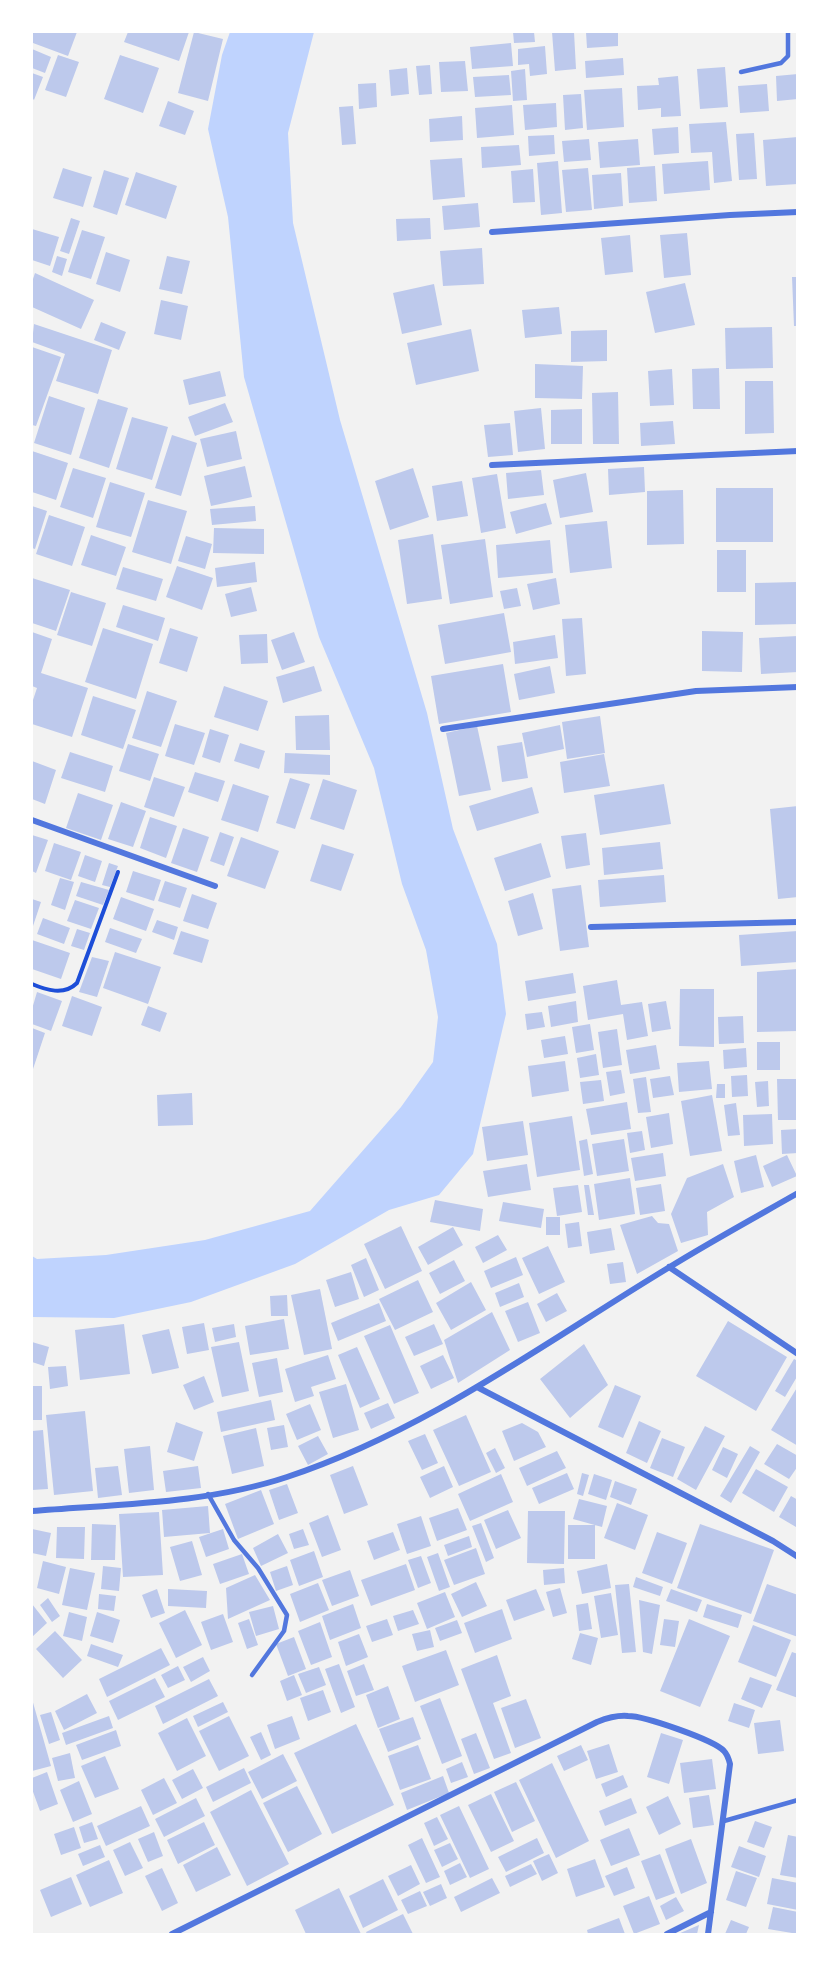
<!DOCTYPE html>
<style>
body{margin:0}
#map{position:relative;width:829px;height:1966px;overflow:hidden;background:#f2f2f2;font-family:"Sofia Sans Condensed",sans-serif}
canvas{display:block}
.frame{position:absolute;inset:0;border:33px solid #fff;pointer-events:none}
</style>
<div id="map">
<canvas width="829" height="1966"></canvas>
<div class="frame"></div>
</div>
<script>
const ctx = document.querySelector('canvas').getContext('2d');
ctx.lineJoin = 'round';
function fillPath(path, color) { ctx.fillStyle = color; ctx.fill(path, 'evenodd'); }
function trace(path, color, width, dash) { ctx.strokeStyle = color; ctx.lineWidth = width; ctx.lineCap = dash ? 'butt' : 'round'; ctx.setLineDash(dash || []); ctx.stroke(path); }
fillPath(new Path2D(`
 M230 32H314L288 133 293 223 340 420 427 713 453 829 497 944 506 1014 473 1154 439 1195 389 1210 295 1264 191 1302 114 1318 32 1317V1256L37 1259 106 1255 205 1240 310 1211 401 1107 433 1062 438 1017 426 950 402 884 374 768 319 637 244 377 228 217 208 129 222 55Z`), '#bfd3fe');
fillPath(new Path2D(`
 M32 32H77L68 56 33 43 32 47Z
 M128 32H189L179 61 124 42Z
 M194 32 223 39 208 101 178 93Z
 M513 32H534L535 42 514 43Z
 M552 32H574L576 69 555 71Z
 M586 32H618V46L587 48Z
 M511 43 513 66 472 69 470 47Z
 M545 46 547 74 530 76 529 64 518 65V49Z
 M32 49 51 57 45 73 32 68Z
 M58 55 79 62 66 97 45 90Z
 M120 55 159 68 143 113 104 99Z
 M623 58 624 75 586 78 585 61Z
 M465 61 468 91 441 92 439 62Z
 M430 65 432 94 419 95 416 66Z
 M725 67 728 107 700 109 697 69Z
 M407 68 409 94 391 96 389 70Z
 M525 69 527 100 513 101 511 71Z
 M32 73 43 77 34 100 32 98Z
 M798 74V99L777 101 776 76Z
 M509 75 511 95 475 97 473 77Z
 M678 76 681 116 661 117V108L638 110 637 86 659 85 658 78Z
 M376 83 377 107 359 109 358 84Z
 M767 84 769 111 740 113 738 86Z
 M622 88 624 127 587 130 584 90Z
 M581 94 583 128 565 130 563 95Z
 M168 101 194 111 185 135 159 126Z
 M556 103 557 127 525 130 523 105Z
 M512 105 514 135 477 138 475 108Z
 M353 106 356 144 342 145 339 107Z
 M462 116 463 140 430 142 429 119Z
 M726 122 732 181 714 183 712 152 691 153 689 124Z
 M678 127 679 153 654 155 652 129Z
 M754 133 757 179 739 180 736 134Z
 M554 135 555 154 529 156 528 136Z
 M798 137V184L766 186 763 140Z
 M589 139 591 160 564 162 562 141Z
 M638 139 640 165 600 168 598 142Z
 M519 145 521 165 482 168 481 147Z
 M462 158 465 197 433 200 430 160Z
 M558 161 562 213 541 215 537 163Z
 M708 161 710 190 664 194 662 164Z
 M655 166 657 201 629 203 627 168Z
 M63 168 92 177 83 207 53 198Z
 M588 168 592 210 566 212 562 170Z
 M533 169 535 202 513 203 511 171Z
 M104 170 129 178 117 215 93 207Z
 M136 172 177 186 166 219 125 205Z
 M621 173 623 206 594 209 592 175Z
 M478 203 480 227 444 230 442 206Z
 M71 218 80 221 69 254 60 251Z
 M430 218 431 239 397 241 396 219Z
 M32 229 59 237 50 266 32 260Z
 M82 230 105 237 91 279 68 272Z
 M687 233 691 275 664 278 660 235Z
 M630 235 633 272 605 275 601 238Z
 M482 248 484 284 443 286 440 251Z
 M106 252 130 260 120 292 96 284Z
 M57 256 67 259 62 276 52 272Z
 M167 256 190 261 182 294 159 289Z
 M35 273 94 300 81 329 32 307V282Z
 M792 277H798V326H794Z
 M685 283 695 325 655 333 646 292Z
 M434 284 442 325 402 334 393 293Z
 M161 300 188 306 181 340 154 334Z
 M559 307 562 334 525 338 522 310Z
 M101 322 126 332 119 350 94 340Z
 M34 324 112 350 98 394 56 381 65 354 32 342Z
 M772 327 773 368 726 369 725 328Z
 M471 329 479 371 416 385 407 343Z
 M607 330V361L571 362V331Z
 M32 347 61 357 36 426 32 425Z
 M535 364 583 366 582 399 535 398Z
 M719 368 720 409H693L692 369Z
 M672 369 674 405 650 406 648 371Z
 M220 371 226 396 189 405 183 380Z
 M745 381H773L774 433 745 434Z
 M618 392 619 444H593L592 393Z
 M49 396 85 408 71 455 34 443Z
 M98 399 128 408 109 468 79 458Z
 M225 403 233 422 195 436 188 417Z
 M541 408 545 449 518 452 514 411Z
 M582 409V444H551V410Z
 M132 417 168 427 152 480 116 469Z
 M673 421 675 444 641 446 640 423Z
 M510 423 513 455 488 457 484 425Z
 M236 431 242 459 207 467 200 439Z
 M172 435 197 443 181 496 155 488Z
 M32 451 68 463 56 500 32 492Z
 M245 466 252 497 211 506 204 476Z
 M644 467 645 492 609 495 608 469Z
 M73 468 106 478 93 518 60 507Z
 M413 468 429 517 390 530 375 481Z
 M541 470 544 495 508 499 506 473Z
 M586 473 593 512 560 518 553 480Z
 M497 474 506 528 481 533 472 478Z
 M462 481 468 516 437 521 432 486Z
 M110 482 145 493 131 537 96 527Z
 M716 488H773V542H716Z
 M683 490 684 544 647 545V491Z
 M148 500 187 511 171 564 132 552Z
 M546 503 552 524 516 534 510 512Z
 M32 506 47 511 35 549 32 548Z
 M255 506 256 521 212 525 210 509Z
 M49 515 85 527 72 566 36 554Z
 M607 521 612 568 570 573 565 525Z
 M214 528 264 529V554L213 553Z
 M433 534 442 599 407 604 398 540Z
 M91 535 126 547 116 576 81 565Z
 M186 536 212 544 205 569 178 561Z
 M485 539 493 597 450 604 441 545Z
 M550 540 553 573 498 578 496 545Z
 M717 550H746V592H717Z
 M255 562 257 582 217 587 215 568Z
 M177 566 213 578 202 610 166 597Z
 M123 567 163 579 156 601 116 589Z
 M32 578 70 590 56 631 32 623Z
 M556 578 560 604 533 610 527 584Z
 M798 582V624L755 625V583Z
 M251 587 257 611 231 617 225 594Z
 M517 588 521 606 504 609 500 591Z
 M71 592 106 603 92 646 57 635Z
 M123 605 165 618 158 641 116 627Z
 M504 613 511 652 445 664 438 625Z
 M582 618 586 674 566 676 562 619Z
 M103 628 153 644 136 699 85 682Z
 M170 628 198 637 187 672 159 663Z
 M702 631 743 632 742 672 702 671Z
 M32 632 52 639 41 673 88 688 72 737 32 724V703L37 688 32 686Z
 M294 632 305 662 282 670 271 640Z
 M267 634 268 663 241 664 239 635Z
 M555 635 558 658 515 664 513 642Z
 M798 636V672L761 674 759 638Z
 M503 664 511 712 439 724 431 676Z
 M314 666 322 691 283 703 276 677Z
 M550 666 555 693 519 700 514 674Z
 M224 686 268 701 258 731 214 717Z
 M147 691 177 701 161 747 132 738Z
 M93 696 136 710 123 749 81 735Z
 M329 715 330 750H296L295 716Z
 M600 716 605 753 567 759 562 722Z
 M175 724 205 733 194 765 165 756Z
 M560 725 564 749 527 757 522 733Z
 M477 726 491 790 459 796 446 733Z
 M210 729 229 735 220 763 202 757Z
 M522 742 528 778 502 782 497 746Z
 M240 743 265 751 259 769 234 761Z
 M128 744 159 754 150 781 119 771Z
 M70 752 113 766 105 792 61 778Z
 M285 753 330 755V775L284 773Z
 M604 754 610 786 564 793 560 762Z
 M32 761 56 770 45 804 32 799Z
 M195 772 225 781 218 802 188 792Z
 M154 777 185 787 174 817 144 807Z
 M290 778 310 784 295 829 276 823Z
 M323 779 357 790 344 830 310 819Z
 M233 784 269 796 258 832 221 820Z
 M664 784 671 824 600 835 594 795Z
 M532 787 539 813 477 831 469 806Z
 M78 793 113 805 101 840 66 828Z
 M121 802 146 811 133 847 108 839Z
 M798 806V897L778 899 770 809Z
 M150 817 177 826 166 858 140 848Z
 M183 828 209 837 197 872 171 863Z
 M220 832 234 837 224 866 210 861Z
 M586 833 590 865 566 869 561 836Z
 M32 835 48 840 36 873 32 871Z
 M241 837 279 851 265 889 227 876Z
 M660 842 663 869 604 875 602 848Z
 M54 843 81 852 71 880 45 871Z
 M541 843 551 877 505 891 494 858Z
 M322 844 354 854 341 891 310 881Z
 M85 855 102 861 95 882 78 876Z
 M109 863 118 866 110 887 102 885Z
 M133 871 161 880 154 901 126 892Z
 M664 875 666 902 600 907 598 880Z
 M60 878 74 882 65 910 51 905Z
 M165 881 187 888 180 908 158 901Z
 M81 882 109 890 103 905 76 896Z
 M581 885 589 947 560 951 552 889Z
 M533 893 543 929 518 936 508 901Z
 M192 894 217 903 208 929 183 921Z
 M121 897 154 909 146 931 113 919Z
 M32 899 41 902 32 929Z
 M75 900 99 908 91 929 67 921Z
 M43 918 70 928 64 944 37 934Z
 M157 920 178 927 174 940 152 932Z
 M110 928 142 939 136 953 105 942Z
 M77 929 90 933 84 950 71 946Z
 M181 931 209 940 202 963 173 954Z
 M798 931V962L741 966 739 935Z
 M32 940 70 953 61 979 32 969Z
 M115 952 161 967 148 1004 103 988Z
 M92 957 109 961 97 997 79 992Z
 M798 969V1031L757 1032V972Z
 M573 973 576 993 528 1001 525 981Z
 M617 980 621 1005 642 1002 648 1036 627 1040 623 1014 588 1020 583 986Z
 M680 989H714V1047L679 1046Z
 M37 992 62 1001 51 1031 32 1024V1009Z
 M72 996 102 1007 92 1036 62 1026Z
 M576 1001 578 1022 551 1027 548 1006Z
 M666 1001 671 1029 652 1032 648 1004Z
 M148 1006 167 1013 160 1032 141 1025Z
 M542 1012 545 1027 527 1030 525 1014Z
 M743 1016 744 1043 719 1044 718 1017Z
 M590 1024 594 1050 576 1053 572 1027Z
 M32 1028 45 1033 32 1072Z
 M617 1029 622 1065 603 1068 598 1032Z
 M565 1036 568 1054 544 1058 541 1040Z
 M757 1042H780V1070H757Z
 M656 1045 660 1069 630 1074 626 1050Z
 M746 1048 747 1067 724 1069 723 1050Z
 M596 1054 599 1075 580 1078 577 1058Z
 M565 1061 569 1091 532 1097 528 1066Z
 M709 1061 712 1089 679 1092 677 1063Z
 M621 1070 625 1093 610 1096 606 1072Z
 M747 1075 748 1096 732 1097 731 1076Z
 M670 1076 674 1095 653 1098 650 1079Z
 M646 1077 651 1112 638 1113 633 1079Z
 M777 1079H798V1120H778Z
 M601 1080 604 1101 583 1104 580 1082Z
 M768 1081 769 1106 757 1107 755 1082Z
 M717 1084H725V1098H716Z
 M192 1093 193 1125 158 1126 157 1095Z
 M712 1095 722 1151 690 1156 681 1101Z
 M627 1102 631 1129 591 1135 586 1109Z
 M736 1103 740 1135 728 1136 724 1105Z
 M669 1113 673 1144 651 1148 646 1117Z
 M772 1114 773 1144 744 1146 743 1115Z
 M572 1116 580 1170 537 1177 529 1123Z
 M523 1121 528 1155 487 1161 482 1127Z
 M798 1129V1153L782 1154 781 1130Z
 M642 1131 645 1150 630 1153 627 1133Z
 M587 1139 593 1174 584 1176 579 1141Z
 M624 1139 629 1171 597 1176 592 1144Z
 M663 1153 666 1176 635 1181 631 1158Z
 M756 1155 764 1187 741 1193 734 1161Z
 M787 1155 797 1176 772 1187 763 1166Z
 M527 1164 531 1190 488 1197 483 1171Z
 M723 1164 734 1197 707 1212 708 1235 681 1243 671 1214 687 1178Z
 M630 1178 635 1214 599 1220 594 1184Z
 M661 1184 665 1211 640 1215 636 1188Z
 M578 1185 582 1212 557 1216 553 1188Z
 M584 1185H589L594 1215H588Z
 M435 1200 483 1209 480 1231 430 1222Z
 M503 1202 544 1209 541 1228 499 1221Z
 M652 1216 658 1223 669 1224 678 1251 637 1274 620 1225Z
 M546 1217H560V1235H546Z
 M579 1222 582 1246 568 1248 565 1224Z
 M401 1226 422 1271 385 1289 364 1244Z
 M453 1227 463 1245 428 1265 418 1247Z
 M611 1228 615 1250 590 1254 587 1232Z
 M498 1235 507 1250 483 1263 475 1247Z
 M548 1246 565 1282 539 1294 522 1258Z
 M516 1257 523 1275 491 1288 484 1271Z
 M366 1258 379 1290 364 1297 351 1265Z
 M454 1260 465 1281 440 1294 429 1273Z
 M623 1262 626 1282 610 1284 607 1264Z
 M351 1272 359 1299 335 1307 326 1280Z
 M418 1280 433 1312 395 1330 379 1299Z
 M471 1282 486 1310 451 1330 436 1303Z
 M519 1283 524 1297 500 1307 495 1293Z
 M320 1289 332 1349 304 1355 291 1295Z
 M557 1293 567 1311 546 1322 537 1304Z
 M287 1295 288 1316H271L270 1296Z
 M528 1302 540 1333 518 1342 505 1311Z
 M379 1303 386 1321 338 1341 331 1323Z
 M492 1312 510 1350 458 1383 444 1340Z
 M284 1319 289 1349 250 1355 245 1326Z
 M728 1321 787 1357 756 1411 696 1376Z
 M204 1323 209 1350 187 1354 182 1327Z
 M124 1324 130 1374 80 1380 75 1330Z
 M234 1324 236 1337 215 1342 212 1328Z
 M434 1324 443 1344 414 1356 405 1337Z
 M390 1325 419 1393 394 1404 364 1336Z
 M169 1329 179 1368 152 1374 142 1335Z
 M32 1342 49 1347 44 1366 32 1362Z
 M239 1342 249 1391 222 1397 211 1347Z
 M584 1344 608 1385 570 1418 540 1379Z
 M357 1347 380 1399 360 1408 338 1355Z
 M328 1355 336 1379 311 1387 314 1396 295 1402 285 1369Z
 M443 1355 454 1378 431 1389 420 1366Z
 M277 1358 283 1392 259 1397 252 1363Z
 M794 1359 798 1361V1375L785 1397 775 1391Z
 M66 1366 68 1386 50 1389 48 1367Z
 M204 1376 214 1402 194 1410 183 1385Z
 M346 1384 359 1430 333 1438 319 1392Z
 M615 1385 641 1396 623 1438 598 1427Z
 M32 1386H42V1420H32Z
 M798 1386V1446L771 1430Z
 M271 1400 275 1420 221 1432 217 1412Z
 M388 1403 395 1418 371 1429 364 1413Z
 M310 1404 321 1430 297 1440 286 1414Z
 M85 1411 93 1491 54 1495 46 1415Z
 M466 1415 491 1472 459 1486 433 1430Z
 M639 1421 661 1431 647 1463 626 1453Z
 M176 1422 203 1432 194 1461 167 1452Z
 M522 1423 538 1432 546 1447 514 1461 502 1431Z
 M284 1425 288 1447 271 1450 267 1428Z
 M705 1426 725 1436 696 1490 677 1479Z
 M256 1428 264 1466 232 1474 223 1436Z
 M43 1430 48 1489 32 1490V1431Z
 M425 1434 438 1463 422 1470 408 1441Z
 M318 1436 328 1454 308 1465 298 1446Z
 M662 1438 685 1447 673 1477 650 1468Z
 M777 1444 798 1456V1466L789 1479 764 1464Z
 M150 1446 154 1490 129 1493 124 1449Z
 M750 1446 760 1452 731 1503 720 1496Z
 M723 1447 738 1454 727 1478 712 1470Z
 M495 1448 505 1468 496 1473 486 1453Z
 M557 1451 566 1468 527 1486 519 1468Z
 M118 1466 122 1495 98 1498 95 1468Z
 M198 1466 201 1488 166 1492 163 1471Z
 M353 1466 368 1505 344 1514 330 1475Z
 M444 1466 453 1487 430 1498 420 1477Z
 M756 1469 788 1487 774 1512 742 1493Z
 M567 1473 574 1489 539 1504 532 1488Z
 M582 1473 589 1475 583 1496 577 1494Z
 M501 1474 513 1502 470 1521 458 1494Z
 M594 1474 612 1480 606 1500 588 1494Z
 M615 1481 637 1489 631 1505 610 1497Z
 M287 1484 298 1513 279 1520 269 1490Z
 M261 1490 274 1524 238 1539 225 1504Z
 M791 1496 798 1500 796 1527 779 1517Z
 M579 1499 607 1506 602 1527 573 1519Z
 M617 1503 648 1515 635 1550 604 1538Z
 M208 1506 210 1533 164 1537 162 1510Z
 M458 1508 467 1530 437 1541 429 1518Z
 M508 1510 521 1538 496 1549 484 1520Z
 M528 1511H565L564 1564 527 1563Z
 M159 1512 163 1575 123 1577 119 1514Z
 M328 1515 341 1550 322 1557 309 1523Z
 M421 1516 431 1546 407 1554 397 1524Z
 M481 1523 494 1558 486 1562 472 1526Z
 M92 1524 116 1525 115 1560H91Z
 M700 1524 774 1550 751 1614 677 1588Z
 M568 1525H595V1559H568Z
 M57 1527H85L84 1559 56 1558Z
 M32 1529 51 1533 46 1556 32 1553Z
 M223 1529 229 1549 206 1557 199 1537Z
 M303 1529 309 1545 294 1549 289 1534Z
 M393 1532 400 1550 374 1560 367 1541Z
 M657 1532 687 1543 672 1584 642 1573Z
 M278 1534 288 1553 261 1566 253 1548Z
 M469 1536 472 1547 448 1556 444 1545Z
 M192 1541 202 1575 180 1581 170 1547Z
 M476 1548 485 1574 454 1585 444 1560Z
 M314 1551 323 1577 299 1586 290 1560Z
 M438 1553 450 1587 439 1591 427 1557Z
 M242 1554 249 1574 220 1584 213 1564Z
 M421 1556 431 1583 418 1588 408 1560Z
 M43 1561 66 1567 59 1594 37 1588Z
 M406 1564 415 1590 371 1606 361 1580Z
 M607 1564 611 1588 582 1594 577 1571Z
 M103 1566 121 1568 119 1591 101 1589Z
 M287 1566 293 1585 276 1591 270 1572Z
 M70 1568 95 1573 87 1610 62 1605Z
 M564 1568 565 1583 544 1585 543 1570Z
 M350 1570 359 1596 332 1606 322 1580Z
 M255 1575 270 1600 228 1619 226 1588Z
 M636 1577 663 1587 660 1596 633 1587Z
 M476 1582 487 1606 462 1617 451 1594Z
 M318 1583 329 1610 300 1622 290 1594Z
 M629 1584 636 1652 622 1653 615 1585Z
 M767 1584 798 1595V1637L753 1621Z
 M560 1588 567 1613 553 1617 546 1592Z
 M157 1589 165 1613 151 1618 142 1595Z
 M168 1589 207 1591 206 1608 168 1606Z
 M536 1589 545 1610 514 1621 506 1600Z
 M671 1589 702 1600 697 1612 666 1601Z
 M445 1592 455 1617 427 1629 417 1603Z
 M611 1593 618 1635 601 1638 594 1596Z
 M99 1594 116 1596 114 1611 98 1609Z
 M48 1598 60 1616 52 1622 40 1605Z
 M639 1600 660 1605 652 1654 643 1652Z
 M588 1603 592 1629 579 1631 576 1605Z
 M32 1604 47 1623 32 1637Z
 M353 1604 361 1628 330 1640 322 1616Z
 M707 1604 742 1615 738 1628 703 1617Z
 M273 1606 279 1629 256 1636 249 1612Z
 M502 1609 512 1639 475 1653 464 1623Z
 M185 1610 202 1645 176 1658 159 1623Z
 M413 1610 419 1624 398 1631 393 1616Z
 M69 1612 87 1617 82 1641 63 1636Z
 M97 1612 120 1620 113 1643 90 1636Z
 M223 1614 233 1642 211 1650 201 1622Z
 M249 1619 258 1645 247 1649 238 1623Z
 M387 1619 393 1635 372 1642 366 1626Z
 M664 1619 679 1621 675 1647 660 1645Z
 M689 1619 730 1636 700 1707 660 1691Z
 M457 1620 462 1633 440 1641 435 1628Z
 M320 1622 332 1657 311 1665 298 1631Z
 M753 1625 791 1640 776 1677 738 1662Z
 M430 1630 434 1647 417 1651 412 1634Z
 M55 1631 82 1660 63 1678 36 1649Z
 M580 1633 598 1638 591 1665 572 1659Z
 M359 1634 368 1657 346 1666 338 1642Z
 M294 1637 306 1669 288 1676 276 1644Z
 M91 1644 123 1655 118 1667 87 1656Z
 M161 1648 170 1665 107 1697 99 1679Z
 M446 1650 459 1685 415 1702 402 1666Z
 M792 1652 798 1654V1698L776 1690Z
 M497 1655 511 1696 493 1703 511 1753 494 1759 461 1669Z
 M203 1657 210 1671 191 1682 183 1667Z
 M339 1664 355 1707 341 1713 325 1669Z
 M364 1664 374 1690 356 1696 347 1671Z
 M178 1666 185 1680 168 1688 161 1675Z
 M319 1667 326 1685 306 1693 298 1674Z
 M294 1675 302 1695 287 1701 280 1681Z
 M750 1677 772 1685 762 1708 741 1699Z
 M155 1678 165 1697 118 1720 109 1701Z
 M209 1679 218 1696 163 1724 155 1706Z
 M388 1686 400 1719 378 1728 366 1695Z
 M323 1690 331 1712 308 1721 300 1698Z
 M87 1694 97 1713 64 1730 55 1711Z
 M440 1698 462 1756 442 1764 420 1706Z
 M32 1699 51 1766 32 1771Z
 M526 1699 541 1738 515 1748 501 1708Z
 M223 1702 228 1712 198 1727 193 1716Z
 M734 1703 755 1710 749 1728 728 1721Z
 M51 1712 60 1740 49 1744 40 1715Z
 M109 1716 113 1728 66 1745 62 1733Z
 M229 1716 249 1756 219 1771 199 1731Z
 M292 1716 300 1739 275 1749 267 1725Z
 M413 1717 421 1739 388 1752 379 1729Z
 M187 1718 206 1756 177 1771 158 1733Z
 M780 1720 784 1751 758 1754 754 1723Z
 M356 1724 394 1805 332 1834 294 1753Z
 M116 1730 121 1746 82 1760 76 1745Z
 M261 1732 271 1755 261 1760 250 1737Z
 M476 1733 490 1768 474 1774 461 1739Z
 M661 1733 683 1740 669 1784 647 1777Z
 M609 1744 618 1772 596 1779 587 1751Z
 M418 1745 431 1779 400 1790 388 1756Z
 M581 1745 588 1760 564 1771 557 1756Z
 M70 1753 75 1778 58 1781 52 1758Z
 M283 1754 297 1781 262 1799 248 1772Z
 M105 1756 119 1789 95 1798 81 1766Z
 M712 1759 716 1789 684 1793 680 1763Z
 M462 1762 468 1777 451 1783 446 1769Z
 M552 1763 589 1841 556 1858 519 1780Z
 M244 1768 251 1783 213 1802 206 1787Z
 M193 1769 203 1788 182 1799 172 1780Z
 M47 1772 58 1804 40 1811 32 1789V1778Z
 M623 1775 628 1787 606 1797 601 1784Z
 M443 1776 449 1793 407 1810 401 1793Z
 M164 1778 177 1803 153 1815 141 1790Z
 M79 1781 92 1814 73 1822 60 1790Z
 M516 1782 535 1821 512 1832 494 1792Z
 M297 1786 322 1834 288 1852 263 1803Z
 M251 1790 289 1864 247 1886 210 1812Z
 M491 1794 514 1841 491 1852 468 1805Z
 M709 1795 714 1825 693 1828 689 1798Z
 M668 1796 681 1824 659 1835 646 1807Z
 M196 1798 205 1816 164 1837 155 1819Z
 M631 1798 637 1813 605 1826 599 1811Z
 M141 1806 150 1826 106 1846 97 1826Z
 M459 1806 489 1869 470 1878 440 1815Z
 M437 1817 448 1839 434 1846 424 1823Z
 M755 1821 772 1827 764 1848 747 1842Z
 M92 1822 98 1839 84 1843 79 1827Z
 M204 1822 215 1845 178 1864 167 1840Z
 M74 1827 81 1848 61 1855 54 1834Z
 M629 1828 640 1855 611 1866 600 1840Z
 M154 1832 163 1856 148 1862 138 1839Z
 M788 1835 798 1837V1878L780 1875Z
 M422 1838 440 1877 426 1883 408 1845Z
 M537 1838 544 1853 506 1872 498 1857Z
 M691 1839 707 1883 681 1894 665 1849Z
 M130 1842 143 1868 125 1876 113 1850Z
 M450 1843 458 1859 442 1867 434 1850Z
 M100 1845 105 1857 83 1866 78 1854Z
 M739 1846 766 1856 759 1877 731 1867Z
 M217 1847 231 1875 196 1892 183 1865Z
 M549 1854 558 1873 542 1881 533 1861Z
 M660 1854 675 1893 656 1900 641 1861Z
 M595 1859 605 1887 576 1897 567 1869Z
 M109 1860 123 1893 90 1907 76 1875Z
 M460 1863 467 1877 450 1885 444 1871Z
 M531 1864 537 1874 510 1887 505 1876Z
 M411 1865 420 1884 398 1896 388 1876Z
 M627 1867 635 1888 614 1896 605 1876Z
 M162 1868 178 1903 162 1911 145 1876Z
 M736 1871 757 1878 746 1907 726 1900Z
 M71 1877 82 1904 51 1917 40 1890Z
 M492 1878 500 1893 461 1912 454 1897Z
 M772 1878 798 1883V1910L767 1904Z
 M383 1879 398 1910 363 1928 349 1896Z
 M441 1884 447 1898 430 1906 423 1892Z
 M339 1888 361 1934H306L295 1910Z
 M420 1891 427 1906 408 1914 401 1900Z
 M649 1896 660 1924 634 1934 623 1906Z
 M676 1897 684 1911 666 1920 660 1906Z
 M773 1907 798 1912V1934L768 1929Z
 M403 1914 413 1934H367L366 1932Z
 M619 1918 625 1934H588L587 1930Z
 M731 1920 749 1927 746 1934H725Z
 M699 1925 697 1934H678Z`), '#bdc9ec');
trace(new Path2D(`
 M32 984C46 990 64 996 77 983L118 872`), '#1d4ed8', 4);
trace(new Path2D(`
 M741 72 781 63 788 56V32
 M208 1494 234 1540 258 1568 287 1615 284 1631 252 1675
 M724 1821 798 1800`), '#5277de', 4.5);
trace(new Path2D(`
 M492 232 730 215 798 212
 M492 465 798 451
 M443 729 696 691 798 687
 M32 820 215 886
 M591 927 798 922
 M669 1267 798 1354
 M477 1387 773 1541 798 1557
 M32 1511C116 1504 206 1504 287 1477 426 1431 544 1343 668 1268 710 1242 754 1218 798 1193
 M172 1934 597 1722C607 1718 617 1715 628 1716 645 1716 714 1740 724 1751 727 1754 729 1760 730 1764L708 1934
 M667 1934 711 1912`), '#5277de', 6);
</script>
